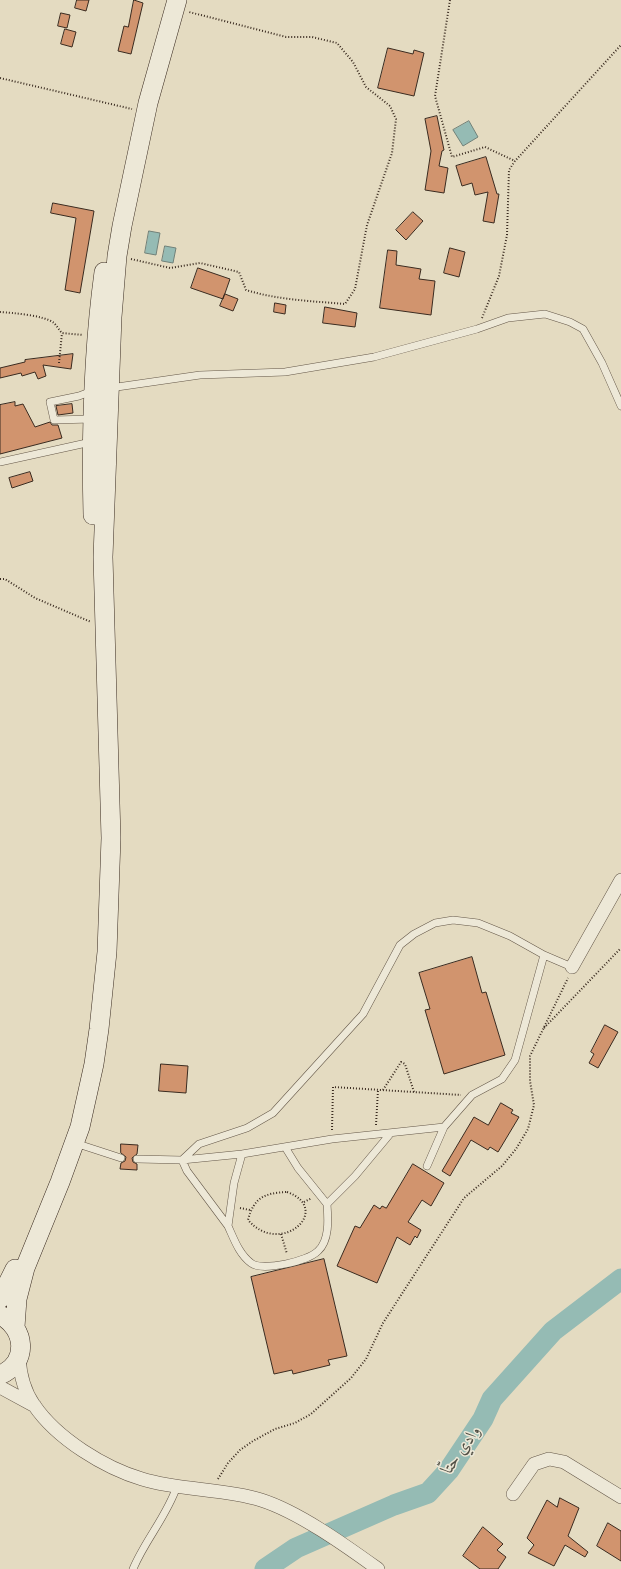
<!DOCTYPE html>
<meta charset="utf-8">
<style>
body{margin:0}
canvas{display:block;background:#e4dbc1}
</style>
<canvas width="621" height="1569"></canvas>
<script>
const ctx = document.querySelector('canvas').getContext('2d');
ctx.lineJoin = 'round';
function fillPath(path, color) { ctx.fillStyle = color; ctx.fill(path, 'evenodd'); }
function trace(path, color, width, dash) { ctx.strokeStyle = color; ctx.lineWidth = width; ctx.lineCap = dash ? 'butt' : 'round'; ctx.setLineDash(dash || []); ctx.stroke(path); }
function label(font, color, halo, rows, align = 'center') {
  ctx.font = font + ' "IM FELL Great Primer",Amiri,serif'; ctx.lineWidth = 3; ctx.setLineDash([]); ctx.textBaseline = 'middle'; ctx.strokeStyle = halo; ctx.fillStyle = color; for (const [text, x, y, turn = 0] of rows) {
    ctx.save(); ctx.translate(x, y); ctx.rotate((+turn || 0) * Math.PI / 180); ctx.textAlign = isNaN(turn) ? turn : align; if (halo) ctx.strokeText(text, 0, 0); ctx.fillText(text, 0, 0); ctx.restore();
  }
}
const water = new Path2D(`
 M469 121 478 137 463 146 453 130Z
 M149 231 160 233 156 255 145 253Z
 M165 246 176 248 173 263 162 261Z`);
fillPath(water, '#95bbb4');
trace(water, '#718179', 1);
trace(new Path2D(`
 M265 1569 296 1548 394 1505 428 1493 449 1470 483 1419 492 1399 553 1331 621 1279`), '#95bbb4', 21);
const building = new Path2D(`
 M77 0H89L86 11 75 8Z
 M134 0 143 3 131 54 118 51 124 26 128 27Z
 M61 13 70 15 67 28 58 26Z
 M65 29 76 32 72 47 61 44Z
 M388 48 413 54 414 50 424 53 414 96 378 88Z
 M437 116 444 150 442 151 439 166 448 168 444 193 425 190 431 151 425 119Z
 M486 157 497 194H499L494 223 483 221 488 192 475 195 472 183 462 186 456 166Z
 M53 203 94 211 80 293 65 290 76 218 51 213Z
 M413 212 423 221 406 240 396 230Z
 M450 248 465 252 459 277 444 273Z
 M388 250 397 251 396 265 421 269 419 279 435 281 431 315 380 308Z
 M198 268 230 279 223 299 191 288Z
 M225 294 238 299 233 311 220 306Z
 M275 303 286 305 285 314 274 312Z
 M325 307 357 313 355 327 323 323Z
 M73 354 71 369 43 365 46 376 38 379 35 372 22 376 21 373 0 378V368L25 362V360Z
 M15 402V406L23 404 35 427 50 422 52 425H58L62 438 0 454V405Z
 M72 404 73 413 58 415 56 406Z
 M30 472 33 481 12 488 9 478Z
 M472 957 482 993 486 992 505 1055 444 1074 425 1010 430 1009 419 973Z
 M605 1025 618 1032 598 1068 589 1063 594 1054 591 1052Z
 M161 1064 188 1066 186 1093 159 1091Z
 M501 1103 513 1110 511 1113 519 1117 498 1152 490 1147 488 1150 471 1140 450 1176 442 1171 474 1117 488 1125Z
 M121 1144 138 1145 137 1154 132 1158 133 1162 137 1164V1170L120 1169 121 1163 125 1161 126 1157 121 1153Z
 M413 1164 444 1183 431 1206 422 1200 408 1222 421 1230 417 1238 415 1236 410 1245 397 1237 377 1283 337 1266 355 1226 360 1228 374 1205 380 1209 382 1206 386 1208Z
 M324 1259 347 1356 328 1360 330 1365 293 1374 292 1370 274 1374 251 1277Z
 M560 1498 579 1508 568 1536 588 1552 585 1557 565 1545 554 1566 528 1553 534 1545 527 1538 547 1500 557 1507Z
 M608 1523 621 1531V1561L597 1546Z
 M483 1527 503 1544 497 1550 506 1557 498 1569H480L463 1556Z`);
fillPath(building, '#d1946e');
trace(building, '#3a2b20', 1);
const lane = new Path2D(`
 M110 388 200 375 285 372 374 357 477 329 508 318 545 314 570 322 583 329 602 363 621 406
 M92 419 54 420 50 402 79 396 92 391
 M0 462 91 442
 M75 1143 121 1158
 M285 1147 298 1168 327 1204 355 1176 390 1134
 M242 1154 234 1183 228 1226 187 1171 182 1160 199 1144 247 1128 273 1113 363 1014 400 945 414 934 435 923 453 920 478 923 510 936 544 955
 M137 1159 182 1160 242 1154 332 1139 444 1127 472 1095 502 1079 515 1060 544 955 572 967
 M427 1166 444 1127
 M228 1226C234 1239 239 1254 251 1263 262 1272 308 1261 318 1251 330 1240 328 1218 327 1204
 M133 1569C145 1540 167 1516 177 1486`);
const street = new Path2D(`
 M572 967 621 880
 M19 1357C20 1374 24 1391 34 1405 57 1439 105 1468 142 1479 181 1491 223 1488 261 1500 299 1512 346 1546 378 1569
 M0 1387 35 1406
 M513 1494 534 1464 549 1459 564 1462 621 1497`);
const secondary = new Path2D(`
 M93 515C91 433 93 353 104 272
 M0 1299 15 1269
 M0 1315C26 1328 29 1363 0 1375
 M15 1327 17 1299 25 1268 60 1182 80 1127 94 1064 99 1029 107 952 111 838 103 557 112 317 117 256 122 226 148 103 177 0`);
trace(lane, '#645748', 8);
trace(street, '#645748', 14);
trace(secondary, '#3a2b20', 20);
trace(new Path2D(`
 M450 0 435 96 452 157 485 147 515 161
 M0 78 132 109
 M131 259 170 268 200 263 239 272 246 290C278 300 312 301 345 304L355 289 367 225 392 153 396 119 390 106 366 87 353 62 337 43 312 37H286L189 12
 M0 312C12 313 44 315 54 323 57 326 59 330 62 333L83 335
 M482 318 499 276 507 235 509 170 515 161 621 45
 M59 363 62 333
 M0 579H5L35 598 91 622
 M544 1028 621 948
 M383 1090 401 1062 405 1064 414 1092
 M376 1125 378 1090
 M332 1130 333 1087 461 1095
 M287 1192C334 1209 281 1258 248 1220 254 1197 265 1193 287 1192Z
 M304 1202 312 1198
 M240 1208 250 1210
 M281 1234 287 1254
 M218 1479 228 1463 240 1450 253 1441 275 1429 295 1423 311 1414 351 1378 366 1359 383 1323 464 1198 502 1166 516 1149 528 1129 534 1105 530 1081V1056L568 978`), '#3a2b20', 2, [1, 2]);
trace(lane, '#ede8d7', 7);
trace(street, '#ede8d7', 13);
trace(secondary, '#ede8d7', 19);
label('italic 17px', '#514f45', '#ede8d7', [
 ["وادي حتّا",462,1450,-55]
]);
</script>
